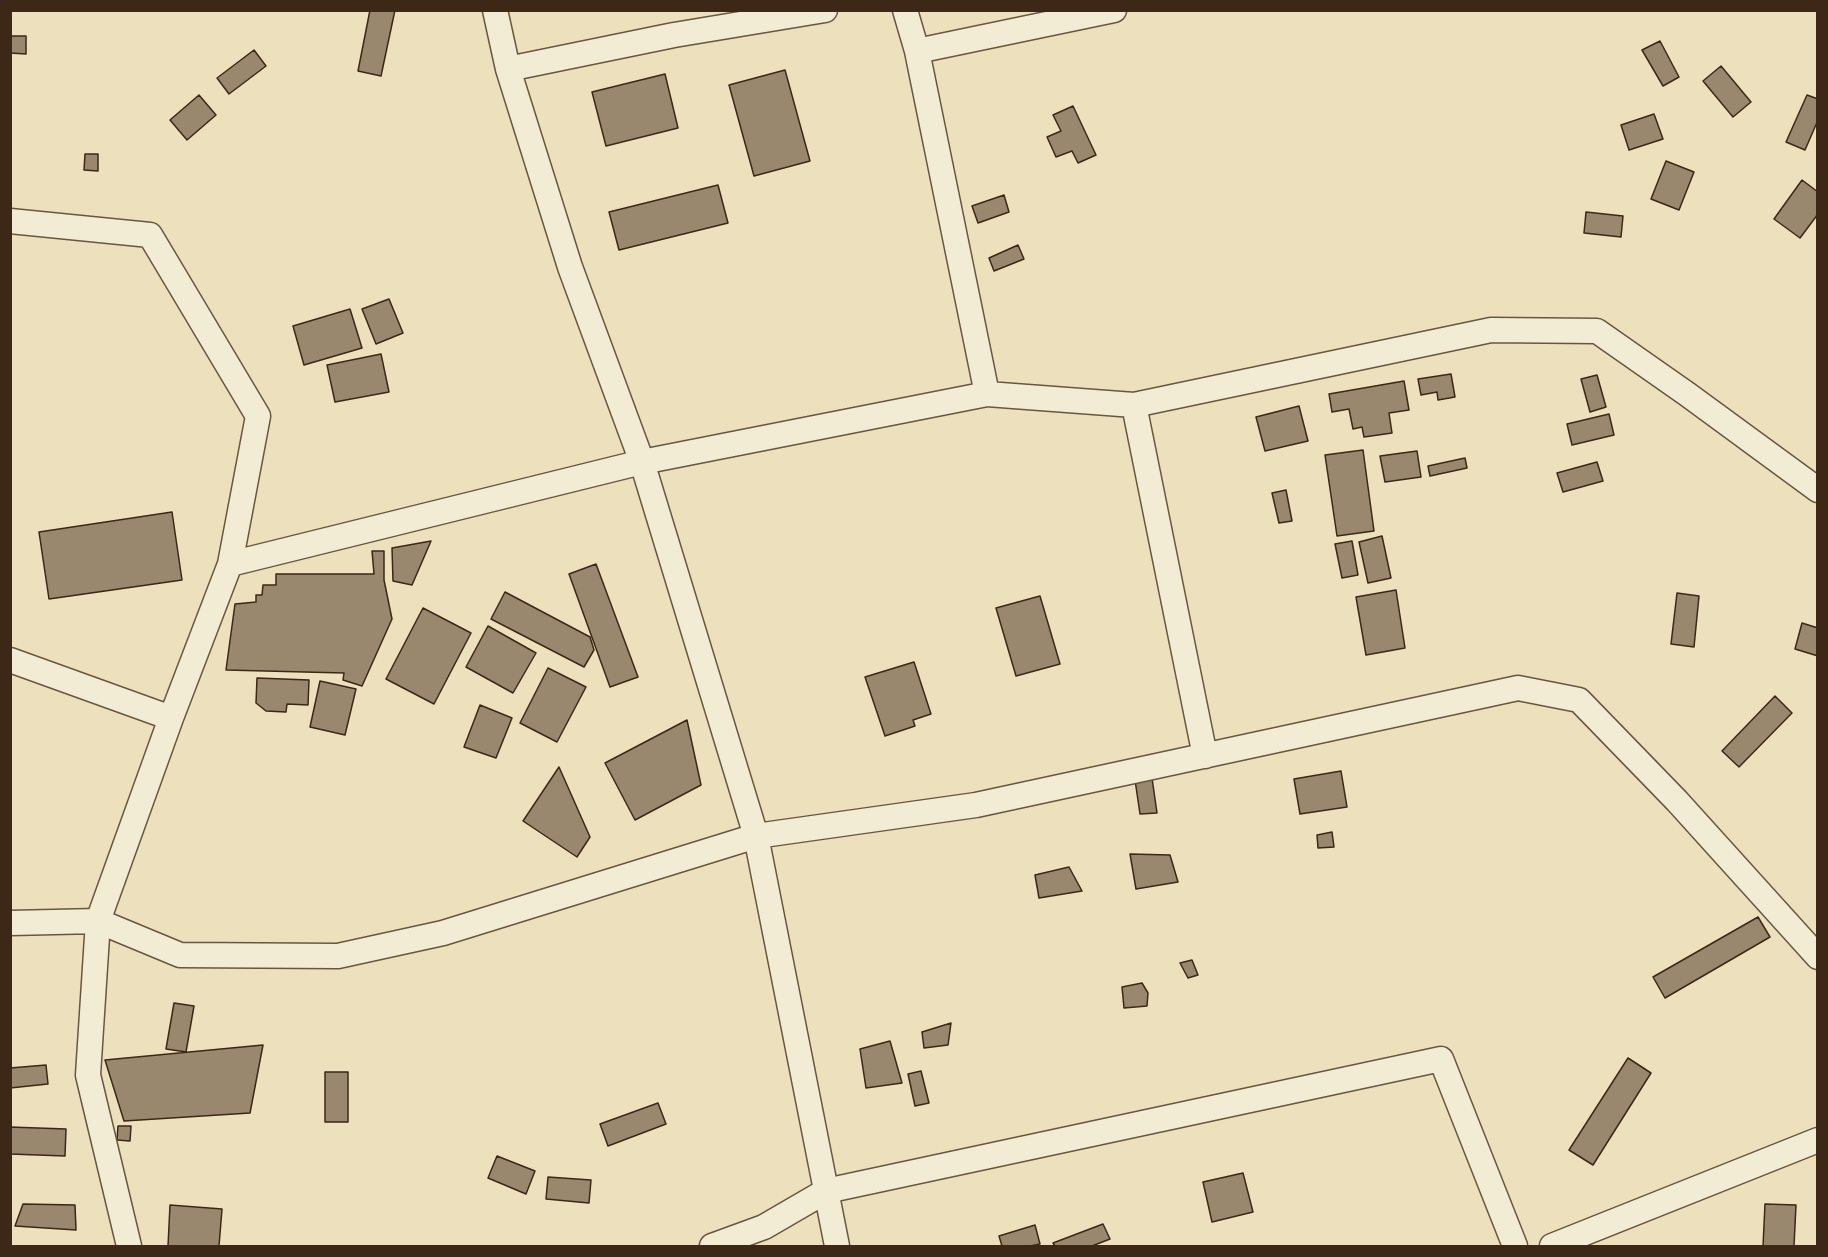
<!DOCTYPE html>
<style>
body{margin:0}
#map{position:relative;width:1828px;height:1257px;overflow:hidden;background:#ede1bd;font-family:Alegreya,serif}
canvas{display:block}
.frame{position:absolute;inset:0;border:12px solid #3d2717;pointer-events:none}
</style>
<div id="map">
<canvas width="1828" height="1257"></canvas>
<div class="frame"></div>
</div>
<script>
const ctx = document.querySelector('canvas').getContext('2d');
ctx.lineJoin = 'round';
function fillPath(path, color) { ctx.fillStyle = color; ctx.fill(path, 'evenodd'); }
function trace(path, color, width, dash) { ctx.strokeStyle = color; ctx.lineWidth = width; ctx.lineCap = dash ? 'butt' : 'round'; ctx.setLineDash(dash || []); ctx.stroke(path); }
const building = new Path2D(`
 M370 10H395L381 76 358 71Z
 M10 36H26V54L10 53Z
 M1660 41 1679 77 1663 86 1642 50Z
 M254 50 266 66 229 94 217 78Z
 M1721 66 1751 102 1733 117 1703 81Z
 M785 70 810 161 754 176 729 85Z
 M665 74 678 128 606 146 592 92Z
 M199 95 216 115 187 140 170 120Z
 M1807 95 1818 99V120L1805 150 1786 142Z
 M1073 106 1096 155 1078 163 1072 151 1056 157 1047 137 1061 131 1053 115Z
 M1654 114 1663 139 1629 150 1621 125Z
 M85 154H98V171L84 170Z
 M1666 161 1694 172 1679 210 1651 199Z
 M1802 180 1818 192V214L1800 238 1774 219Z
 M718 185 728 223 619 250 609 212Z
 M1004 195 1009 212 978 223 972 206Z
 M1586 212 1623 216 1621 237 1584 233Z
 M1018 245 1024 259 994 271 989 258Z
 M389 299 403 333 376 344 362 309Z
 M350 309 362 348 304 365 293 326Z
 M381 354 389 392 335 402 327 365Z
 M1451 374 1455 397 1438 400 1437 392 1421 395 1418 379Z
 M1597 375 1606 407 1590 412 1581 379Z
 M1404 381 1409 410 1389 413 1392 433 1364 437 1362 427 1353 429 1349 409 1332 412 1329 394Z
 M1299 406 1308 441 1265 451 1256 417Z
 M1609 414 1614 435 1572 445 1567 424Z
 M1363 450 1374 531 1337 536 1325 455Z
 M1417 451 1421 477 1385 482 1380 456Z
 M1465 458 1467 468 1430 476 1428 466Z
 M1597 462 1603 481 1563 492 1557 473Z
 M1286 490 1292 521 1279 523 1272 493Z
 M172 512 182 580 49 599 39 532Z
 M1382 536 1391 578 1368 583 1359 542Z
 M431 541 412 585 393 581 392 548Z
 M1352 541 1358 575 1342 578 1335 544Z
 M372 551H384V580L392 619 362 686 343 680 344 673 226 670 235 604 256 602V595H262L263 585H276V574H374Z
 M596 564 638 677 610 687 569 574Z
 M1396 590 1405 648 1366 655 1356 597Z
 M505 592 590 637 594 650 584 667 491 619Z
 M1677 593 1699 596 1694 647 1671 644Z
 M1040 596 1060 664 1016 676 996 608Z
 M423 608 471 633 434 704 386 679Z
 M1802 623 1818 628V656L1795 649Z
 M488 626 536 653 513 693 466 667Z
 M914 662 931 714 913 720 915 726 885 736 865 677Z
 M548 668 586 687 557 742 520 723Z
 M257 678 309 680 308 705 287 704 286 712 266 711 256 703Z
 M320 681 356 689 345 735 310 727Z
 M1775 696 1792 713 1739 767 1722 751Z
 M480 705 512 718 496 758 464 747Z
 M687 720 701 785 635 820 605 763Z
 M559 767 590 837 577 857 523 821Z
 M1341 771 1347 807 1300 814 1294 779Z
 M1152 778 1157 813 1140 814 1135 780Z
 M1332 832 1334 847 1318 848 1317 835Z
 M1130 854 1170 855 1178 882 1136 889Z
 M1069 867 1082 891 1039 898 1035 875Z
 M1758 917 1770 937 1665 998 1653 977Z
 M1192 960 1198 975 1188 978 1180 963Z
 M1142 983 1148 993 1147 1006 1124 1008 1122 987Z
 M174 1003 194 1006 186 1052 166 1049Z
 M951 1023 948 1045 924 1048 922 1032Z
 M890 1041 902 1083 866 1088 860 1049Z
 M263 1045 250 1113 124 1121 105 1060Z
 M1628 1058 1651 1073 1593 1165 1569 1150Z
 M46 1065 48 1084 10 1088V1068Z
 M921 1071 929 1103 915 1106 908 1074Z
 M325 1072H348V1122H325Z
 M658 1103 666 1124 608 1146 600 1124Z
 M118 1126H131L130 1141 117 1140Z
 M10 1127 66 1129 65 1156 10 1154Z
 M497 1156 535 1171 526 1194 488 1178Z
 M1243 1173 1253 1212 1212 1222 1203 1182Z
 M548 1177 591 1180 589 1203 546 1199Z
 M23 1204 75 1205 76 1230 15 1226Z
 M1765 1204 1796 1205 1794 1246H1763Z
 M170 1205 222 1209 219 1246H168Z
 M1103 1224 1110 1239 1092 1246H1055L1053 1243Z
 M1035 1225 1040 1244 1030 1246H1002L999 1236Z`);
fillPath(building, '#99886d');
trace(building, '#3d2717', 1.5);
const street = new Path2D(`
 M495 10 508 69 570 267 642 462 756 836 837 1246
 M905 10 917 51 987 394
 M917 51 1114 10
 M508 69 674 35 825 10
 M10 221 150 235 258 416 230 564 171 718 98 921 88 1075 129 1246
 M1134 405 1205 756
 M230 564 642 462 987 394 1134 405 1491 330 1597 331 1687 394 1818 490
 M10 660 171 718
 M10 923 98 921 180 955 338 956 443 933 756 836 976 805 1518 688 1579 700 1677 801 1818 957
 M712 1246 764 1227 826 1191 1441 1059 1515 1246
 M1552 1246 1818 1140`);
trace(street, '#695640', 27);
trace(street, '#f3ecd4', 24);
</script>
